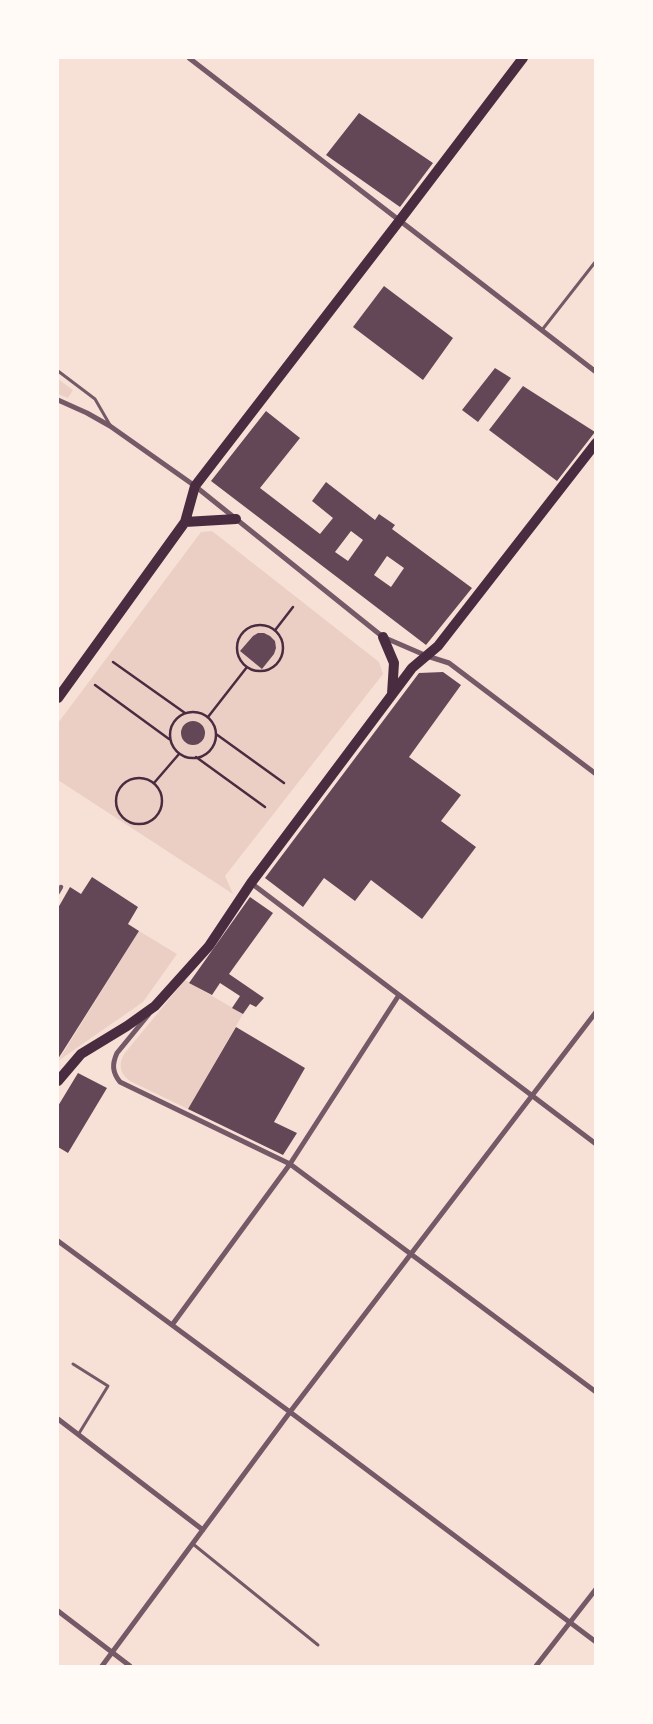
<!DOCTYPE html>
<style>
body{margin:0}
#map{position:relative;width:653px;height:1724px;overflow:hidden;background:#f7e1d7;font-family:Signika,sans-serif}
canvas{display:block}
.frame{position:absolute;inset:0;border:59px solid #fffaf5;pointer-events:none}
</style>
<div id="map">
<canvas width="653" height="1724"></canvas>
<div class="frame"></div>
</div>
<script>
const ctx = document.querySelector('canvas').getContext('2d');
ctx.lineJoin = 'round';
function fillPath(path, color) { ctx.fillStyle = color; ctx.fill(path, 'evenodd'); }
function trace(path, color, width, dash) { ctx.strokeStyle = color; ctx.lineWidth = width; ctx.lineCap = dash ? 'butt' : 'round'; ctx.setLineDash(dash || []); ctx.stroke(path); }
fillPath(new Path2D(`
 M58 379 73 390 68 398 58 394Z
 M212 531 379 662 383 674 225 876 233 894 58 780V723L201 532Z
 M139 931 177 954 143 1002 58 1061Z
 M185 980 243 1014 188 1109 130 1081C120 1074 118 1065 124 1054Z`), '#ebcfc5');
fillPath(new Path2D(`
 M359 113 433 163 400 207 326 155Z
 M384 286 453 338 423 380 353 327Z
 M495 368 511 378 478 422 462 410Z
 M523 386 595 432 557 481 489 430Z
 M266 411 300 438 260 488 320 534 333 518 312 501 326 482 375 520 379 514 395 525 392 529 472 588 426 645 211 481ZM351 531 363 540 348 561 335 552ZM387 556 404 568 391 587 374 575Z
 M258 633H264L270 636 275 641 276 648 274 654 262 669 240 651 253 636Z
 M443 672 461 685 409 757 461 795 441 821 476 847 422 919 371 880 355 901 324 878 303 907 265 878 419 673Z
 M181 733a12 12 0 1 1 24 0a12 12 0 1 1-24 0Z
 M92 877 138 907 128 924 139 931 58 1059V908L70 887 81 894Z
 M250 897 273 913 229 974 264 998 256 1007 250 1004 243 1014 232 1008 240 996 220 983 212 995 189 983Z
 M236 1027 305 1068 274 1122 297 1133 283 1155 188 1109Z
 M78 1073 107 1088 68 1153 58 1147V1106Z`), '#644757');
trace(new Path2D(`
 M237 648a23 23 0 1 1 46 0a23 23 0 1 1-46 0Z
 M276 629 293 607
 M113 662 185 713
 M95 685 169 739
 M170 735a23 23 0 1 1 46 0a23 23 0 1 1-46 0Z
 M208 717 247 667
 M216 734 284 783
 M196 757 265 807
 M116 801a23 23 0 1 1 46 0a23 23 0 1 1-46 0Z
 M154 783 179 754`), '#4a2c40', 2.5);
trace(new Path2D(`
 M542 330 596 261
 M58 371 95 399 110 425
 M73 1364 108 1386 78 1435
 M193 1544 318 1645`), '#755966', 3);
trace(new Path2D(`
 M58 892 61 887`), '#755966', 4.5);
trace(new Path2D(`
 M189 58 596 372
 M58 400 87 413 110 426 195 486 383 637 427 656 449 663 596 774
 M251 883 596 1144
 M149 1014 117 1053C112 1064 112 1072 120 1082L290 1164 596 1392
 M58 1241 290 1412 596 1642
 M172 1325 290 1164 399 995
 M58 1419 203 1530
 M58 1611 130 1666
 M102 1666 290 1412 596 1012
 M536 1666 596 1589`), '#755966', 5);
trace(new Path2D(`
 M185 522 236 519
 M383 637 394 663 392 694
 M58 698 185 522 195 486 400 220 523 58
 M58 1081 81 1054 127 1026 155 1006 209 946 251 883 412 668 438 646 596 443`), '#4a2c40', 10);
</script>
